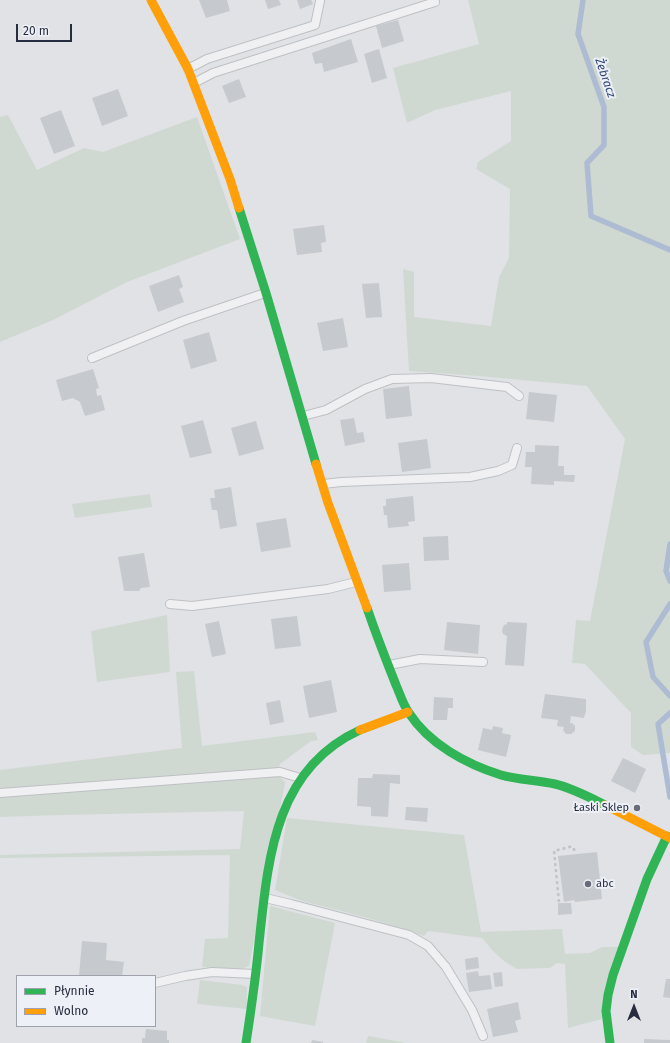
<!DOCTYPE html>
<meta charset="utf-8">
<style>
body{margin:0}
#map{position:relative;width:670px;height:1043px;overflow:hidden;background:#e0e2e6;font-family:"Fira Sans",sans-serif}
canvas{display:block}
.legend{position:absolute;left:16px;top:975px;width:140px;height:52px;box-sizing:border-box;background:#edf0f6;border:1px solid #9ea2ad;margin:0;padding:5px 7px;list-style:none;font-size:12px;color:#272d40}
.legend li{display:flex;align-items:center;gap:8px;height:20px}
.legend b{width:20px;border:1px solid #9ea2ad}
.north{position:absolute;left:614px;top:987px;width:40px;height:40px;-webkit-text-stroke:3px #edf0f6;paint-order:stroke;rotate:0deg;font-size:11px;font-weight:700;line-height:16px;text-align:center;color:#272d40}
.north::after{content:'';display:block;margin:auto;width:14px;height:18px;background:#272d40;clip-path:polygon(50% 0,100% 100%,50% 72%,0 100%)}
.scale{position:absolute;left:16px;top:24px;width:56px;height:18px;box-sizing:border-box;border:2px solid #272d40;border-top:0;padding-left:5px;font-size:12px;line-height:14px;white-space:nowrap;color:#272d40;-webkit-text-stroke:3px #edf0f6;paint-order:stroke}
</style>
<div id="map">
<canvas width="670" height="1043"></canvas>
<ul class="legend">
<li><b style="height:5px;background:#30b455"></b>Płynnie</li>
<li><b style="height:5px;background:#ff9f0a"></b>Wolno</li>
</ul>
<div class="north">N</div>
<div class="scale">20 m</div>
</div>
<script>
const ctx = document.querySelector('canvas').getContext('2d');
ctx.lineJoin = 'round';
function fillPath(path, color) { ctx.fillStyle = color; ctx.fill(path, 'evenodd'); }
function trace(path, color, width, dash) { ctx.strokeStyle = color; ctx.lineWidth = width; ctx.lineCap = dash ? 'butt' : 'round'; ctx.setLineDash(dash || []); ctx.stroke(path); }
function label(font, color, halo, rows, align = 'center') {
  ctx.font = font + ' "Fira Sans",sans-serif'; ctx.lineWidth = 4; ctx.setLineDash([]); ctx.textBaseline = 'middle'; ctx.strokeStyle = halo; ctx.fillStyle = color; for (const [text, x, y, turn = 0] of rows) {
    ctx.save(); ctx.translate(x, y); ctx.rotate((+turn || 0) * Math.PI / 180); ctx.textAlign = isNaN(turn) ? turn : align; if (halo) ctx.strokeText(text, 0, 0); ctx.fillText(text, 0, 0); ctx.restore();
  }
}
fillPath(new Path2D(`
 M468 0H670V753L643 755 631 747V713L585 664 572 663 576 620 590 621 625 439 587 386 478 376 409 371 403 269 414 272V317L491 326 499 277 509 258 510 189 476 169 478 162 511 141V91L435 110 407 123 393 68 479 44Z
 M8 115 37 170 84 148 103 152 197 117 240 239 127 282 53 320 0 342V117Z
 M150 494 152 507 75 518 72 504Z
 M167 615 170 672 97 682 91 631Z
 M194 671 202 746 315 732 318 740 311 741 280 764 275 776 280 777 285 782 284 788 249 966 241 969 202 967 205 939 228 938 230 855 0 858V855L240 849 244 811 62 815 0 817V770L182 748 176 672Z
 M287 818 464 835 481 932 562 929 565 954 590 953 602 947H619L602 1019 568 1028 565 964 557 963 550 968 517 969 505 962 492 950 482 938 428 931 424 936 368 918 302 901 275 890Z
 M270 906 335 923 315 1026 260 1016Z
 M200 980 242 985 247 987V1009L197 1004Z
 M368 1036 406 1043H366Z`), '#d0d9d1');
trace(new Path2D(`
 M583 0 578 34 604 107V145L587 163 591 216 670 250
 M670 544 666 571 670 581
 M670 604 646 642 653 677 670 696
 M670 713 658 724 670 797`), '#adbcd2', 5.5);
fillPath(new Path2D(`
 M199 0H227L230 11 206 18Z
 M265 0H279L281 5 268 9Z
 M297 0H311L313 4 300 9Z
 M398 20 404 41 382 48 376 26Z
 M351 39 358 62 324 72 322 63 315 64 312 53Z
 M379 49 387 78 372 83 364 54Z
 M239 79 246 97 229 103 222 86Z
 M118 89 128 116 102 126 92 98Z
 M61 110 75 146 54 154 40 118Z
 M324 225 326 242 321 243 322 252 297 255 293 229Z
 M179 275 183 287 179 289 184 302 158 312 149 286Z
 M379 283 382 317 366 318 362 284Z
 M343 318 348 347 323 351 317 323Z
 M209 332 217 361 191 369 183 340Z
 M93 369 99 388 96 389 97 396 101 395 105 410 85 416 80 402 73 398 62 401 56 380Z
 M409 386 412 416 386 419 383 389Z
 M529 392 557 395 554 422 526 419Z
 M354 418 357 433 363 432 365 442 345 446 340 420Z
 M203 420 212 453 190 458 181 426Z
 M256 421 264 449 239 456 231 428Z
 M427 439 431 468 402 472 398 443Z
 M535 445 559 446 558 466H564V475H575L574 482 554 481V485L531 484 532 467H525L526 452H535Z
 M231 487 237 526 220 529 217 510H212L210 498H215L214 490Z
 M413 496 415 521 408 522 409 526 388 528 387 515H384L383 506H386V499Z
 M286 518 291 547 261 552 256 523Z
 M448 536 449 560 424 561 423 537Z
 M144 553 150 587 141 588 139 591H124L118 557Z
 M409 563 411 590 384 592 382 565Z
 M297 616 301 646 275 649 271 619Z
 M219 621 226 654 212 657 205 624Z
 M447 622 480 625 478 654 444 650Z
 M507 622 527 623 524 666 505 665 507 636 503 634 502 630 504 625 507 624Z
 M331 680 337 712 309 718 303 686Z
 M545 694 586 699V712L585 714 584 718 571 716 570 723H572L575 726V731L571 734H566L563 730 564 727 557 726 558 720 541 718Z
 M434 697 453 698V708H448L447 720H433Z
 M280 700 284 722 270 725 266 703Z
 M493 726 503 728 502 733 511 735 506 757 478 750 483 728 492 730Z
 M623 758 646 769 635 793 611 781Z
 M373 774 400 775V784L390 783 388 817 371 816V807L357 806 358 778H372Z
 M406 807 428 808 427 822 405 820Z
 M597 852 602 899 575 902 574 900 564 902 558 856Z
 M558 903H571L572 914 558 915Z
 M82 941 107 943 106 960 124 962 122 976H79Z
 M478 957 479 968 466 970 465 959Z
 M478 971 479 976 490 975 492 989 469 992 466 973Z
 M502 972 503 986 495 987 493 973Z
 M666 979H670V998L663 997Z
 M518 1002 521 1019 515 1021 518 1032 493 1037 487 1009Z
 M146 1029 167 1031V1040H169V1043H142V1038H145Z
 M644 1039 670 1040V1043H644Z
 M312 1040 323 1042V1043H311Z`), '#c6c9cd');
const lane = new Path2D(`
 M188 69 207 59 315 25 320 1
 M194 83 213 73 435 2
 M92 358 183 321 265 293
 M303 416 326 410 365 389 392 379 431 378 507 387 519 396
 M323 484 341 482 470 477 498 471 512 465 517 448
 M170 604 192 606 328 589 356 582
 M389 665 420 659 483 662
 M0 793 280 772 300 778
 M265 898 291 904 409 935 428 946 446 967 472 1010 483 1036
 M155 983 185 976 212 972 255 974`);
trace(lane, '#bec0c4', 10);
trace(new Path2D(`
 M574 848V853
 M559 902 554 851 573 846`), '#c2c3c9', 2.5, [3, 3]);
trace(lane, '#f0f0f2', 8);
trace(new Path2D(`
 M239 208 266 293 316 464
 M367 608C376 634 386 660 396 685 400 694 403 705 409 713 429 744 466 764 501 775 518 780 537 780 555 784 572 788 589 797 605 805
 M246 1043C251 1010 256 977 259 943 268 860 274 769 360 730
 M610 1043 606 1011 608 995 613 975 647 879 667 836`), '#30b455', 9);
trace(new Path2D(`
 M151 0 188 69 230 179 239 208
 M316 464 328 503 367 608
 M360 730 408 712
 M605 805 670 838`), '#ff9f0a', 9);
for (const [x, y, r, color] of [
 [637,808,4,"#686c7a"],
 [588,884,4,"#686c7a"]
]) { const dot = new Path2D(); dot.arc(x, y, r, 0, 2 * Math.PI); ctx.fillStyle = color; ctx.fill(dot); trace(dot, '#edf0f6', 1.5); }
label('11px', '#272d40', '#edf0f6', [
 ["Łaski Sklep",629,808],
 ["abc",596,884,"left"]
], 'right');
label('italic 12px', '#2f4775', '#edf0f6', [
 ["Żebracz",605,78,71]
]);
</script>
